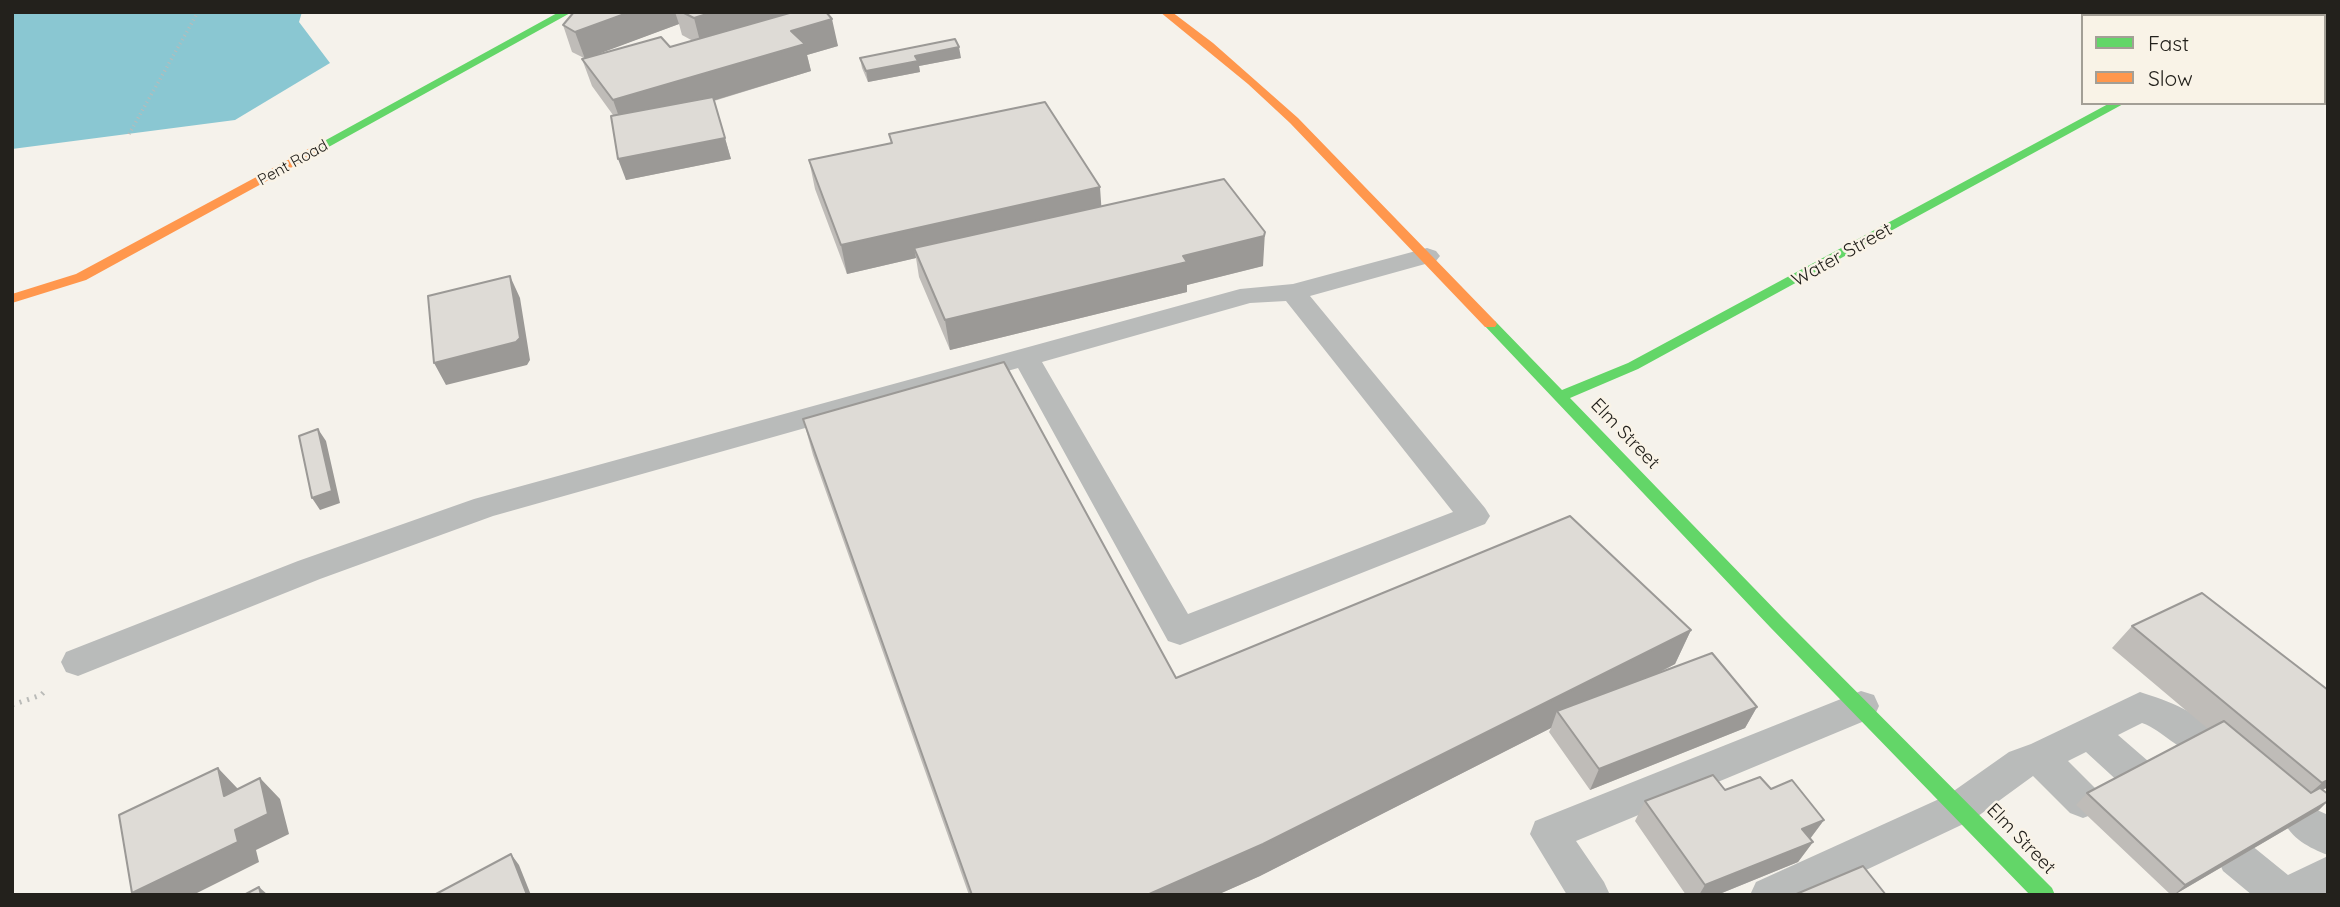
<!DOCTYPE html>
<style>
body{margin:0}
#map{position:relative;width:2340px;height:907px;overflow:hidden;background:#f5f2eb;font-family:Quicksand,sans-serif}
canvas{display:block}
.frame{position:absolute;inset:0;border:14px solid #23211c;pointer-events:none}
.legend{position:absolute;left:2081px;top:14px;width:245px;height:91px;box-sizing:border-box;background:#f9f3e7;border:2px solid #a39f96;margin:0;padding:9px 12px;list-style:none;font-size:21px;color:#23211c}
.legend li{display:flex;align-items:center;gap:14px;height:35px}
.legend b{width:35px;border:2px solid #a39f96}
</style>
<div id="map">
<canvas width="2340" height="907"></canvas>
<div class="frame"></div>
<ul class="legend">
<li><b style="height:9px;background:#63d668"></b>Fast</li>
<li><b style="height:9px;background:#ff974d"></b>Slow</li>
</ul>
</div>
<script>
const ctx = document.querySelector('canvas').getContext('2d');
ctx.lineJoin = 'round';
function fillPath(path, color) { ctx.fillStyle = color; ctx.fill(path, 'evenodd'); }
function trace(path, color, width, dash) { ctx.strokeStyle = color; ctx.lineWidth = width; ctx.lineCap = dash ? 'butt' : 'round'; ctx.setLineDash(dash || []); ctx.stroke(path); }
function label(font, color, halo, rows, align = 'center') {
  ctx.font = font + ' Quicksand,sans-serif'; ctx.lineWidth = 5; ctx.setLineDash([]); ctx.textBaseline = 'middle'; ctx.strokeStyle = halo; ctx.fillStyle = color; for (const [text, x, y, turn = 0] of rows) {
    ctx.save(); ctx.translate(x, y); ctx.rotate((+turn || 0) * Math.PI / 180); ctx.textAlign = isNaN(turn) ? turn : align; if (halo) ctx.strokeText(text, 0, 0); ctx.fillText(text, 0, 0); ctx.restore();
  }
}
fillPath(new Path2D(`
 M12 12H302L299 22 330 63 235 120 12 149Z`), '#8ac7d2');
trace(new Path2D(`
 M129 134 198 12`), '#babbb8', 3.5, [1, 3.5]);
trace(new Path2D(`
 M12 705 41 695 46 690`), '#babbb8', 5, [2, 6]);
fillPath(new Path2D(`
 M1427 248 1436 251 1440 256 1436 261 1310 296 1485 508 1490 516 1485 524 1180 645 1168 641 1018 368 493 516 320 579 78 676 66 672 61 662 66 652 298 561 474 499 1240 289 1293 284ZM1286 301 1453 512 1188 614 1042 362 1250 303Z
 M1861 691 1874 695 1879 706 1874 717 1576 841 1604 882 1610 895H1567L1530 834 1535 821Z
 M2140 692C2167 701 2204 712 2217 740L2212 751C2183 761 2168 732 2142 723L2118 735 2148 761 2154 773 2148 785 2135 789 2122 785 2086 752 2068 761 2096 789 2102 801 2096 813 2083 818 2070 813 2033 776 1974 819 1813 895H1750L1756 882 1948 795 2009 752 2031 744Z
 M2302 803 2328 815V855C2309 848 2291 838 2283 820L2288 808Z
 M2237 840 2251 845 2288 875 2328 856V895H2252L2223 871 2217 858 2223 845Z`), '#b9bbba');
fillPath(new Path2D(`
 M2271 12H2302L2304 16H2273Z
 M2324 21 2328 22V38L2324 37Z`), '#b9bbba');
fillPath(new Path2D(`
 M559 12H572L316 154H308L306 151Z
 M2110 103H2125L1638 369 1570 398 1782 617 2052 888 2055 895H2030L1770 627 1483 324 1490 320 1495 321 1562 390 1628 363Z`), '#63d668');
fillPath(new Path2D(`
 M1160 12H1172L1213 43 1298 118 1495 321 1497 324 1495 327H1485L1290 123 1248 84Z
 M312 147 316 148V154L86 280 12 303V294L76 274Z`), '#ff974d');
fillPath(new Path2D(`
 M574 12H826L838 46 807 55 811 71 714 101 731 159 626 180 613 115 592 86 582 59 584 58 572 52 563 25ZM679 24 682 35 693 41 670 47 594 55Z
 M860 58H961L919 66 920 72 868 82 862 68Z
 M889 134 1101 206 1263 266 1187 285V292L950 350 919 277 916 258 847 274 815 189 809 160 891 143Z
 M803 419 1176 678 1691 630 1675 664 1659 673 1757 707 1745 728 1590 790 1549 732 1551 728 1260 876 1217 895H969L813 455Z
 M2132 626 2328 690V787L2322 790 2319 810 2174 895H2171L2076 805 2087 793 2208 729 2112 648Z
 M1771 789 1824 820 1810 839 1813 842 1798 862 1717 895H1686L1635 821 1645 801 1725 790Z`), '#bfbcb8');
fillPath(new Path2D(`
 M630 12H675L679 24 585 59 575 32Z
 M713 12H802L701 45 694 18Z
 M832 19 838 46 807 55 811 71 623 128 613 100 791 31Z
 M959 47 961 58 919 66 920 72 868 82 866 71 915 56Z
 M725 138 731 159 626 180 618 159Z
 M1100 187 1102 216 914 248 916 258 847 274 841 245Z
 M1265 232 1263 266 1187 285V292L950 350 945 320 1183 256Z
 M510 276 520 298 530 360 527 365 446 385 434 363Z
 M318 429 326 441 340 503 320 510 312 498Z
 M1691 630 1675 664 1564 721 1557 711 1551 728 1260 876 1217 895H1147Z
 M1757 707 1745 728 1590 790 1599 769Z
 M218 768 238 789 224 796Z
 M260 778 280 799 289 834 256 850 259 862 193 895H134L132 893 235 830Z
 M2328 780V787L2297 804 2322 783Z
 M2328 801 2319 810 2174 895 2185 885Z
 M1824 820 1809 840 1802 829Z
 M1813 842 1798 862 1717 895H1699L1705 885Z
 M511 854 519 865 531 895H527Z
 M259 887 268 895H261Z`), '#9b9996');
const building = new Path2D(`
 M574 12H630L575 32 563 25Z
 M682 12H713L694 18Z
 M793 12H826L832 19 791 31 805 44 613 100 582 59 661 37 670 47Z
 M955 39 959 47 915 56 918 61 866 71 860 58Z
 M713 97 725 138 618 159 611 116Z
 M1045 102 1100 187 841 245 809 160 892 143 889 134Z
 M1224 179 1265 232 1264 236 1183 256 1187 262 945 320 914 248Z
 M510 276 520 338 516 342 434 363 428 296Z
 M1004 362 1176 678 1570 516 1691 630 1263 844 1147 895H972L803 419Z
 M318 429 332 491 312 498 299 436Z
 M2202 593 2328 690V780L2322 783 2132 626Z
 M1712 653 1757 707 1599 769 1557 711Z
 M2224 721 2311 793 2320 788 2328 794V801L2185 885 2087 793Z
 M218 768 224 796 260 778 268 814 235 830 238 842 132 893 119 815Z
 M1713 775 1725 790 1760 777 1771 789 1792 780 1824 820 1802 829 1813 842 1705 885 1645 801Z
 M511 854 527 895H436V894Z
 M1863 866 1886 895H1794Z
 M259 887 261 895H244Z`);
fillPath(building, '#dedbd6');
trace(building, '#9b9996', 2);
label('16px', '#23211c', '#f9f3e7', [
 ["Pent Road",293,163,-29]
]);
label('19px', '#23211c', '#f9f3e7', [
 ["Water Street",1842,255,-29],
 ["Elm Street",1625,434,46],
 ["Elm Street",2021,839,46]
]);
</script>
